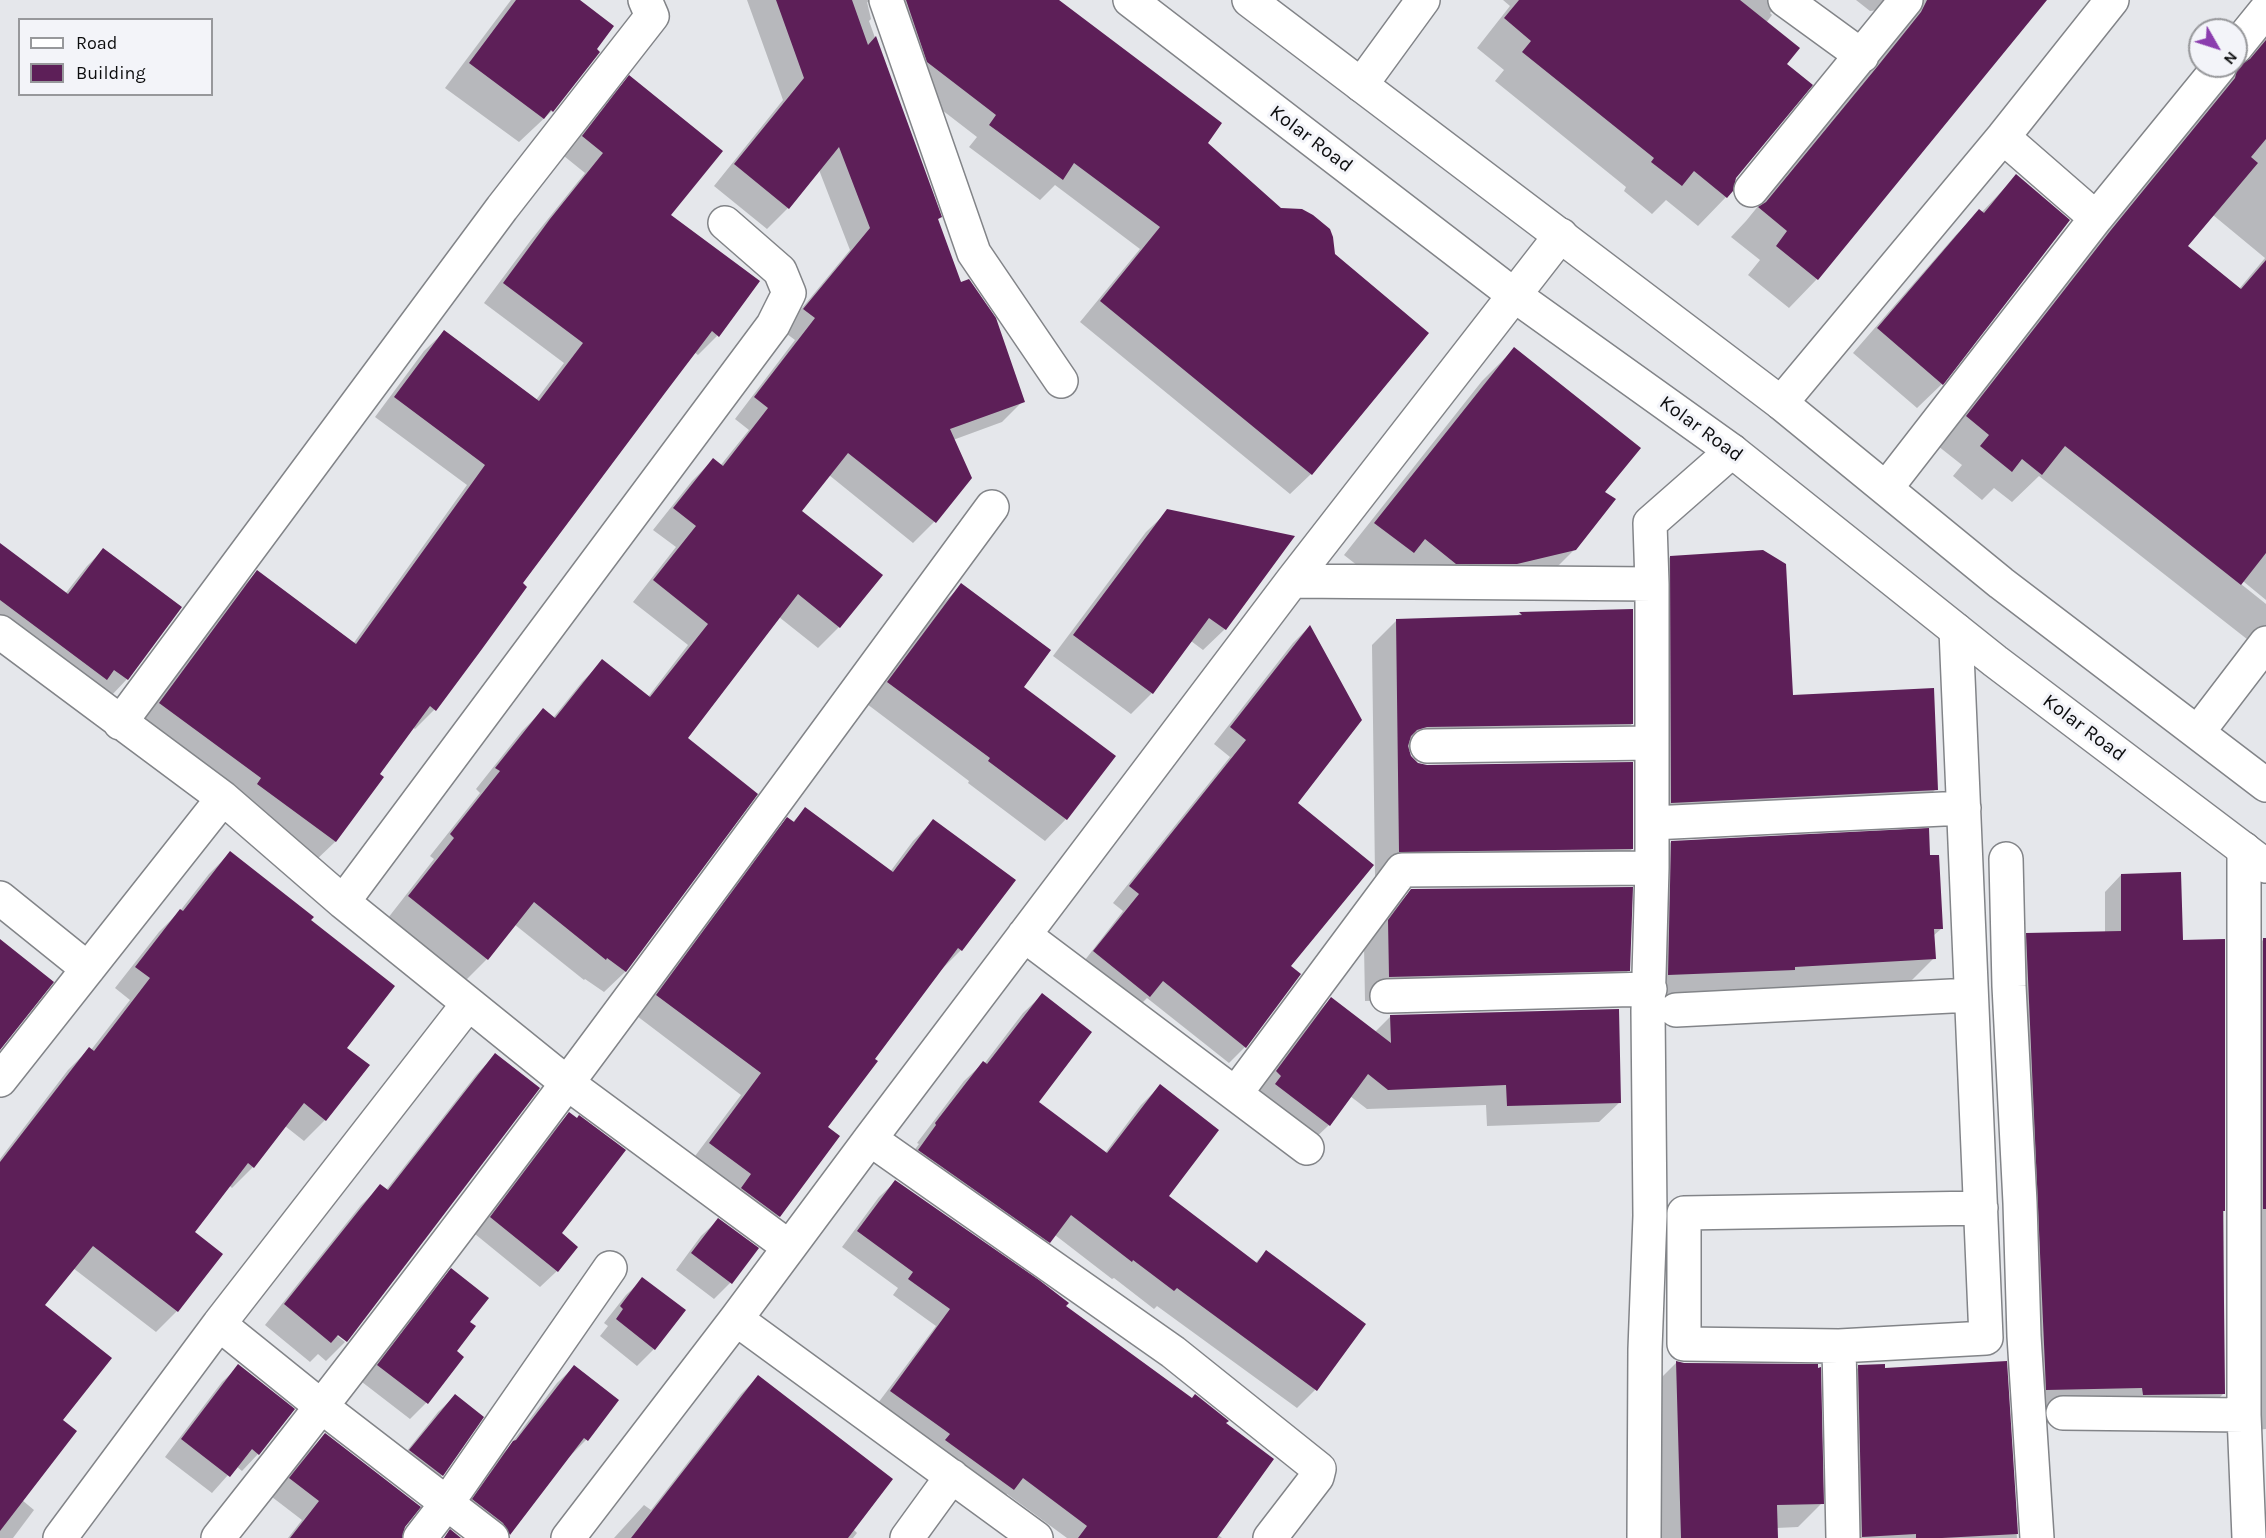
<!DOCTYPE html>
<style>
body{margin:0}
#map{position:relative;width:2266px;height:1538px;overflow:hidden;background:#e5e7eb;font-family:Karla,sans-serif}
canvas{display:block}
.legend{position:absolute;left:18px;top:18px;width:195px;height:78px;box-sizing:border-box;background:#f3f4f9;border:2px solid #97989b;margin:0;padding:8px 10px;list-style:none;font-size:18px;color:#0c0d0e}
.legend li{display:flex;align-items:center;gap:12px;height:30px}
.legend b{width:30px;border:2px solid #97989b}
.north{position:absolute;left:2188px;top:18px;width:60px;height:60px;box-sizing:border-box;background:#f3f4f9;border:2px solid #97989b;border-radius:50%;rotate:129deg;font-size:16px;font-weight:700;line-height:24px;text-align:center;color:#0c0d0e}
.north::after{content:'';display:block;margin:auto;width:21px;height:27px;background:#8b3dae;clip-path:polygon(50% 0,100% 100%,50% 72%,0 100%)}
</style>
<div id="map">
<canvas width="2266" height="1538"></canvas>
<ul class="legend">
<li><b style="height:8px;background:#fff"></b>Road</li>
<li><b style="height:16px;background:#5d1f58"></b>Building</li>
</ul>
<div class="north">N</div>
</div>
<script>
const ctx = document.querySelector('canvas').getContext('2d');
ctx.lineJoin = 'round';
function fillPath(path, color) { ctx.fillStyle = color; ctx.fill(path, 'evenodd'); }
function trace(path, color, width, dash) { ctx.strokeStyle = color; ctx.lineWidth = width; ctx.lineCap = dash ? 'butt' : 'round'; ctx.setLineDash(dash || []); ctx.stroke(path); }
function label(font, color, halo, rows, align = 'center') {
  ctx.font = font + ' Karla,sans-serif'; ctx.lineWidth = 6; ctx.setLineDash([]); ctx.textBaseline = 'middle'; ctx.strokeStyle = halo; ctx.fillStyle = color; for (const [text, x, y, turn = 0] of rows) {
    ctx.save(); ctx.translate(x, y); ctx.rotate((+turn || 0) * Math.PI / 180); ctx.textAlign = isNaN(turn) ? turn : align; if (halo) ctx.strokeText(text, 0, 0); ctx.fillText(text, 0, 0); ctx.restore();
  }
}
fillPath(new Path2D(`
 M511 0H577L595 49 598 52 552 111 519 142 445 88Z
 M747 0H1048L1206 143 1311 474 1290 494 1080 322 1140 249 1055 185 1040 200 969 147 977 137 907 83 878 7 867 2 871 19 869 21 940 217 937 221 960 284 1023 401 1002 422 953 440 970 478 934 522 913 543 829 475 800 511 839 627 818 648 779 617 686 738 756 794 625 972 604 992 585 979 584 980 514 924 487 959 466 980 388 918 434 859 430 856 480 793 476 789 522 731 543 710 553 718 582 682 603 661 648 697 688 645 633 602 676 547 653 530 692 481 713 460 720 466 749 430 735 419 795 340 783 331 850 250 819 170 788 208 767 229 714 186 783 100Z
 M1503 0H1783L1770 13 1772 15 1766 23 1785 64 1726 197 1698 226 1666 200 1652 214 1624 191 1626 187 1495 81 1504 70 1477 48 1510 6Z
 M1856 0H2045L1817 279 1789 308 1748 275 1760 260 1731 237 1746 221 1892 42 1880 10 1870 11Z
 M2266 21V600L2238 577 2236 580 2266 604V654L2039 476 2012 502 1994 488 1982 500 1953 476 1962 465 1938 446 2210 95 2252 52ZM2213 215 2265 258 2239 289 2186 247Z
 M629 77 669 215 717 336 698 355 694 352 520 584 525 587 434 710 415 729 412 727 378 774 382 777 335 842 315 861 140 723 237 592 257 572 353 644 467 485 375 417 424 351 444 332 536 400 564 363 484 303 531 240 585 173 564 156 610 97Z
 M2016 176 1942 384 1917 408 1853 353 1955 236 1979 211 1981 213Z
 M1514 349 1603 492 1575 549 1543 581 1381 584 1344 555 1482 381Z
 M1168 511 1292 537 1225 629 1203 650 1191 641 1152 693 1131 714 1053 656 1146 532Z
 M103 550 127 679 111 696 0 628V567L65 594 87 566Z
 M1670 557 1792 696 1936 789 1904 821 1640 834 1639 589Z
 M962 585 1022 687 1066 819 1045 841 968 783 969 781 867 704 940 606Z
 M1632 610V724L1607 748 1408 751 1409 756 1417 763 1632 849 1607 873 1375 876 1372 645 1397 620 1516 617 1519 614Z
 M1309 627 1296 803 1289 967 1245 1047 1229 1063 1147 998 1133 1012 1078 969 1123 911 1113 903 1230 757 1214 744 1293 643Z
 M805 809 890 872 913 841 933 821 1013 880 961 950 940 971 873 1060 826 1128 779 1216 759 1237 689 1164 741 1095 637 1016 767 840 787 819 792 823Z
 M1671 842 1929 857 1941 929 1933 936 1934 958 1902 990 1637 1007 1639 874Z
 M230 853 309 921 345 1048 325 1120 304 1141 285 1126 253 1167 232 1188 229 1185 193 1232 177 1311 156 1332 73 1268 42 1305 61 1420 22 1500 34 1510 13 1538H0V1159L68 1070 89 1049 91 1050 130 1000 115 988 159 932 180 911 209 874Z
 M2121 875 2181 942 2224 941V1393L2207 1410 2126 1404 2030 1406 2011 951 2027 934 2105 933V892Z
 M1412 890 1629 970 1604 995 1365 1001 1364 946 1387 915Z
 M2266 939V1429L2255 1430 2235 968 2263 940Z
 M1042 995 1037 1102 1105 1153 1141 1105 1160 1086 1167 1196 1255 1263 1266 1252 1315 1390 1297 1408 1157 1306 1154 1309 1114 1278 1112 1279 1055 1235 1031 1260 900 1169 919 1144 917 1143 964 1081 983 1063 984 1064 1023 1013Z
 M1331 999 1375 1032 1391 1016 1620 1102 1599 1122 1487 1126 1486 1105 1367 1109 1350 1096 1329 1125 1308 1145 1256 1092 1311 1019Z
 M495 1055 346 1341 331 1331 345 1342 326 1361 318 1354 310 1362 265 1325 361 1205 381 1186 386 1190 476 1075Z
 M569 1114 557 1271 540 1287 475 1234 553 1130Z
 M895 1182 1224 1424 1217 1534 1222 1538H1067L1007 1494 998 1503 875 1407 936 1326 893 1295 898 1288 842 1247 879 1197Z
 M718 1220 757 1248 730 1283 714 1299 676 1270 701 1236Z
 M451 1270 468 1322 426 1403 410 1419 362 1382 435 1287Z
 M643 1279 684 1310 654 1349 637 1366 600 1336 608 1326 604 1323 626 1295Z
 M1677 1362 1822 1503 1798 1527 1776 1528 1777 1538H1644L1653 1386Z
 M2005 1363 2017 1538H1837L1835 1391 1859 1367 1884 1369Z
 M239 1366 258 1454 242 1471 236 1466 212 1493 165 1457 222 1382Z
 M574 1367 586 1440 570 1456 569 1455 505 1538 457 1516 497 1459 508 1448 557 1383Z
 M758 1377 853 1529 857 1533 853 1538H614L644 1505 651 1510 741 1394Z
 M455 1396 482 1418 442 1475 425 1492 394 1467 438 1412Z
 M325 1435 404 1526 400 1538H288L302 1520 272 1497 307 1453Z`), '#0003');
fillPath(new Path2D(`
 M516 0H580L614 26 597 49 600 52 553 112 551 110 544 119 469 63Z
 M776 0H852L868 45 876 36 942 217 938 219 961 282 969 279 996 318 1025 402 950 429 972 478 936 523 848 453 802 511 883 575 840 628 798 594 688 738 758 794 626 972 607 958 606 960 534 902 488 960 408 896 454 838 450 834 500 771 495 768 543 708 555 718 602 659 650 697 708 624 653 580 696 526 673 508 713 458 723 466 768 408 754 397 815 318 803 309 870 228 839 147 789 209 734 164 804 78Z
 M906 0H1059L1222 123 1208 143 1281 208 1302 209 1313 215 1330 229 1333 237 1335 254 1429 333 1312 475 1100 301 1160 227 1074 163 1063 180 989 125 996 115 927 62Z
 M1519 0H1740L1800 48 1787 64 1813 85 1736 178 1733 191 1727 198 1694 171 1682 186 1651 162 1654 158 1522 52 1531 41 1504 18Z
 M1927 0H2047L1818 280 1776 246 1787 231 1758 207 1766 202 1877 67 1921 12Z
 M2266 40V139L2251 157 2258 163 2188 246 2241 289 2266 260V553L2241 585 2065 446 2042 475 2022 459 2012 472 1980 446 1989 435 1966 416 2111 230 2235 78 2238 65 2250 59Z
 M629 75 723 151 671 215 760 281 719 337 712 331 665 393 523 583 527 587 482 649 436 711 430 706 380 774 384 777 336 842 257 784 261 778 159 703 257 570 356 644 485 465 394 397 444 330 539 401 583 343 503 283 550 219 603 153 582 136Z
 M2016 174 2070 220 1943 385 1877 328 1979 209 1984 213Z
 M1514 347 1641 448 1605 492 1616 499 1576 550 1517 564H1456L1425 539 1414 553 1374 523Z
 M1167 509 1295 536 1226 630 1209 618 1153 694 1073 635Z
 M0 543 68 594 103 548 182 607 128 680 114 670 107 680 0 600Z
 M1763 550 1786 564 1793 695 1934 688 1938 790 1671 803 1670 556Z
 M961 583 1051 650 1024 687 1116 756 1067 820 988 761 990 758 887 682Z
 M1633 609V724L1427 727 1417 730 1411 736 1408 746 1411 756 1418 763 1427 765 1633 762V849L1399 852 1396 619 1522 615 1519 612Z
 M1310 625 1362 720 1298 803 1374 865 1291 966 1301 974 1246 1048 1163 981 1150 997 1093 951 1139 894 1129 886 1246 740 1230 727Z
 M805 807 893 872 933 819 1016 880 962 951 958 948 875 1059 878 1061 828 1127 840 1136 780 1217 741 1188 751 1174 709 1143 761 1073 656 995 787 817 794 822Z
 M1929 828 1930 855H1939L1943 929H1934L1936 959 1795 967V970L1668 975 1671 841Z
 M230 851 314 917 311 920 395 986 347 1048 370 1065 326 1121 304 1103 254 1168 248 1163 195 1232 223 1254 178 1312 93 1246 45 1305 112 1358 63 1420 77 1431 0 1531V1162L89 1047 94 1051 150 978 135 967 180 909 183 911Z
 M2181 872 2183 940 2225 939V1211H2223L2225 1394 2143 1395 2142 1388 2046 1390 2026 933 2121 931V874Z
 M1633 887 1630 971 1389 977 1388 920 1411 889Z
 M2263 938H2266V1209H2263Z
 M0 939 54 982 0 1050Z
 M1042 993 1092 1032 1039 1102 1107 1153 1160 1084 1219 1130 1169 1196 1257 1263 1266 1250 1366 1324 1317 1391 1177 1288 1174 1291 1133 1260 1132 1262 1071 1215 1050 1243 918 1150 936 1125 935 1123 983 1061 987 1064Z
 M1331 997 1391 1043 1390 1015 1619 1009 1621 1103 1507 1106 1506 1085 1388 1090 1368 1074 1330 1126 1275 1084 1281 1076 1276 1071Z
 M495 1053 540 1088 347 1342 338 1335 331 1343 284 1304 380 1184 388 1190Z
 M569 1112 577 1118 579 1115 626 1150 562 1233 578 1247 558 1272 490 1217Z
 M895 1180 1039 1280 1069 1303 1066 1306 1192 1398 1195 1394 1229 1421 1226 1423 1274 1459 1217 1538H1078L1087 1526 1023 1478 1014 1490 945 1440 950 1434 890 1391 950 1309 908 1279 913 1272 857 1231Z
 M718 1218 759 1248 732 1284 691 1253Z
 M451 1268 489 1298 470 1322 476 1326 457 1351 464 1357 428 1404 377 1365Z
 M642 1277 686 1310 655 1350 616 1319 623 1309 620 1306Z
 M1676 1361 1684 1363 1818 1364V1368L1821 1367 1824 1504 1777 1505 1778 1538H1681Z
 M2007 1361 2018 1534 1942 1538H1916V1534L1862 1537 1858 1365 1885 1364V1368Z
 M238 1364 295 1409 259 1455 252 1449 230 1477 181 1439Z
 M574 1365 619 1400 588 1441 584 1438 510 1535 503 1523 472 1499 513 1441 516 1440Z
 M758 1375 893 1479 848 1538H631Z
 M455 1394 484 1417 443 1476 409 1450Z
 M325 1433 421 1507 405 1527 402 1538H290L319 1501 289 1478Z
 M450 1529 461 1538H444Z`), '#5d1f58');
const street = new Path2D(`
 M886 0 974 253 1061 381
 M1785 0 1862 56
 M2236 47 2266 10
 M1361 85 1423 0
 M2003 137 2096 218
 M1751 190 1906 0
 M1781 403 2003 137 2112 0
 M1887 487 2096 218 2220 66
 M1292 581 1652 584
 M1956 630 1986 1338 1839 1346 1684 1344V1213L1981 1208
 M0 632 223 798 343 902 567 1083 789 1247
 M120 723 502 208 652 16 645 0
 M2198 732 2266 643
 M1427 746 1652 743
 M1652 823 1964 808
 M2244 849V1415L2249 1538
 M2006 859 2009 986 2020 1203 2024 1336 2037 1538
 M0 898 88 969
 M343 902 773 325 789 293 780 271 725 223
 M1024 935 1307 1148
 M1387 996 1650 989
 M1676 1010 1971 995
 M0 1080 223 798
 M1236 1093 1402 870 1652 868
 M870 1139 1173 1352 1319 1469 1317 1477 1270 1538
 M736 1319 1036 1538
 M219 1324 322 1407 492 1538
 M1839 1346 1843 1538
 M2063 1413 2244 1415
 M60 1538 219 1324 468 1004
 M218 1538C485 1202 737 853 992 507
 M420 1538 447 1503 610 1268
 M568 1538 736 1319 870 1139 1292 581 1561 235
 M907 1538 952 1476
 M1644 1538 1645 1349 1650 1216 1648 1011 1652 868V584L1650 523 1732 451`);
const secondary = new Path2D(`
 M1130 0 1514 295 1732 451 1995 661 2266 866
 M1249 0 1781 403 2001 583 2266 785`);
trace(street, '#828488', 36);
trace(secondary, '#828488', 36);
trace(street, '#fff', 33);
trace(secondary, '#fff', 33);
label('20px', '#0c0d0e', '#f3f4f9', [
 ["Kolar Road",1311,139,37],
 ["Kolar Road",1701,429,36],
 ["Kolar Road",2084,728,37]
]);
</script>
